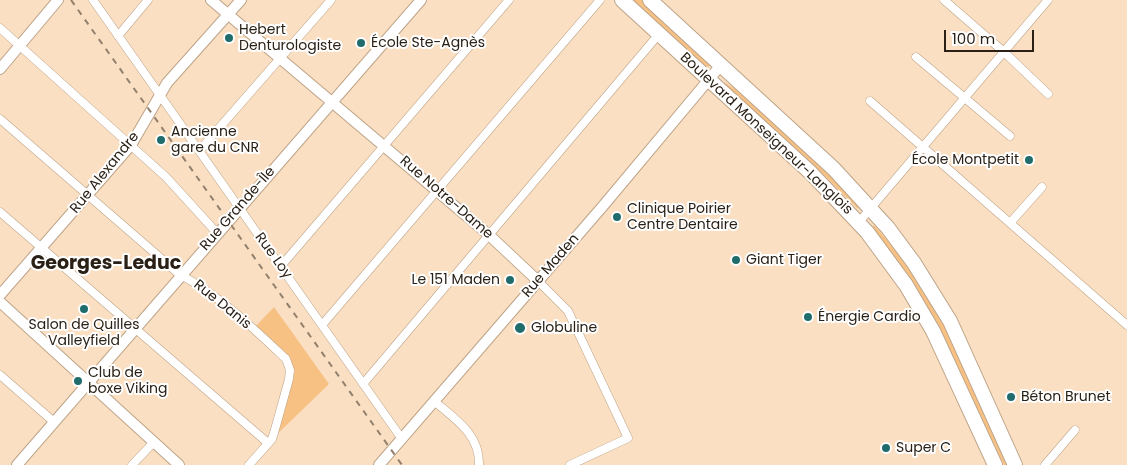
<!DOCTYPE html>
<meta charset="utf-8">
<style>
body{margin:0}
#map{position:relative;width:1127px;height:465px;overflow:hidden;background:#fadfc2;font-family:Poppins,sans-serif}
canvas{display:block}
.scale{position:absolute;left:944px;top:30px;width:90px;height:22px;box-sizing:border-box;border:2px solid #2a2015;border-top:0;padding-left:6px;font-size:15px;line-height:18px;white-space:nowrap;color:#2a2015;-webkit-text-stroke:4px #fff;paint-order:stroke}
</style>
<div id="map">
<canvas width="1127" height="465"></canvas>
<div class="scale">100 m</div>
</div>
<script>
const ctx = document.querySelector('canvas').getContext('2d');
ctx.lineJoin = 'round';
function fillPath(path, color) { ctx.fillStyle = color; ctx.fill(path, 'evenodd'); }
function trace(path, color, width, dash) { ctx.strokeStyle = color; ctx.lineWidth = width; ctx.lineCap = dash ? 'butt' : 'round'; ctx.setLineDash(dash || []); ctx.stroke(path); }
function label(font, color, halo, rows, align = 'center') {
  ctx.font = font + ' Poppins,sans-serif'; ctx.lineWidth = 4; ctx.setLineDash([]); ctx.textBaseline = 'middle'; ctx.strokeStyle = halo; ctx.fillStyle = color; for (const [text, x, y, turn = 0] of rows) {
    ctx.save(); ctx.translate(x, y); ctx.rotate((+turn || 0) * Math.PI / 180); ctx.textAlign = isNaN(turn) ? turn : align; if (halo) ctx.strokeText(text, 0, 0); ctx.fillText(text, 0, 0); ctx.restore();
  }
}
fillPath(new Path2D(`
 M632 0H642L706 58 711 65 708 67 703 64Z
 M724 82 735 89 831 175 860 206 858 209 823 174 723 84Z
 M874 225C937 295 972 380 1010 465H1004L935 324 872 228Z
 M274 307 329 384 268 443 295 371 255 327Z`), '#f7c184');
const street = new Path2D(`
 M93 0 402 439
 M944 0 1004 52 1048 94
 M0 28 166 177 217 233
 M118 36 148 0
 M916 57 1010 136
 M870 101 1127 325
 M0 119 179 274C219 295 253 328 286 359L290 370 289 379 274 433 272 439 249 465
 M199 151 331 0
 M0 212 268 443
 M859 222 1048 0
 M1010 223 1042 187
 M281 266 509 0
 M538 281 568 311 628 438 570 465
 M322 325 600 0
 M0 375 54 422
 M363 384 659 34
 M434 401C455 419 480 434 479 465
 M132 465 154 442
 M1045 465 1075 430`);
const secondary = new Path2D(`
 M211 0 489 235 538 281
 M0 69 58 0
 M0 295 131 145 167 83 241 0
 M0 302 179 465
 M17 465 421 0
 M379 465 603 206 721 65`);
const highway = new Path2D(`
 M622 0 811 173 867 232 906 285 933 331 995 465
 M650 0 834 169 888 228 914 263 950 321 1015 465`);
trace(street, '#bda387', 9);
trace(secondary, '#bda387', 12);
trace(highway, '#bda387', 16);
trace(street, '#fff', 8);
trace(secondary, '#fff', 10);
trace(highway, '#fff', 14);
trace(new Path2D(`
 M71 0 402 465`), '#92806c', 2, [6, 6]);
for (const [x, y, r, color] of [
 [229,38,5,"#206c6c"],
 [361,43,5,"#206c6c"],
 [161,140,5,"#206c6c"],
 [1029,160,5,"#206c6c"],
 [617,217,5,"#206c6c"],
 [736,260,5,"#206c6c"],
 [510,280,5,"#206c6c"],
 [84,309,5,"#206c6c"],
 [808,317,5,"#206c6c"],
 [520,328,6,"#206c6c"],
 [78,381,5,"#206c6c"],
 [1011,397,5,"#206c6c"],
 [886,448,5,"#206c6c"]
]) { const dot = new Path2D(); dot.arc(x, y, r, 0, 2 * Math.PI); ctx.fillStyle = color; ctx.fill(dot); trace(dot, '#fff', 2); }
label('14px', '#2a2015', '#fff', [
 ["Hebert",239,30],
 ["Denturologiste",239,46],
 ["École Ste-Agnès",371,43],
 ["Ancienne",171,132],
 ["gare du CNR",171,148],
 ["École Montpetit",1019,160,"right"],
 ["Clinique Poirier",627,209],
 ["Centre Dentaire",627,225],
 ["Giant Tiger",746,260],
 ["Le 151 Maden",500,280,"right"],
 ["Énergie Cardio",818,317],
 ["Salon de Quilles",84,325,"center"],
 ["Valleyfield",84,341,"center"],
 ["Globuline",531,328],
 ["Club de",88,373],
 ["boxe Viking",88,389],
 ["Béton Brunet",1021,397],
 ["Super C",896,448]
], 'left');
label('14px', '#2a2015', '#fff', [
 ["Boulevard Monseigneur-Langlois",766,134,43],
 ["Rue Alexandre",105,173,-51],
 ["Rue Notre-Dame",446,198,41],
 ["Rue Grande-Île",238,209,-49],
 ["Rue Loy",273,256,54],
 ["Rue Maden",551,266,-49],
 ["Rue Danis",222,305,39]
]);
label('bold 19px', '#2a2015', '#fff', [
 ["Georges-Leduc",106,264]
]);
</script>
